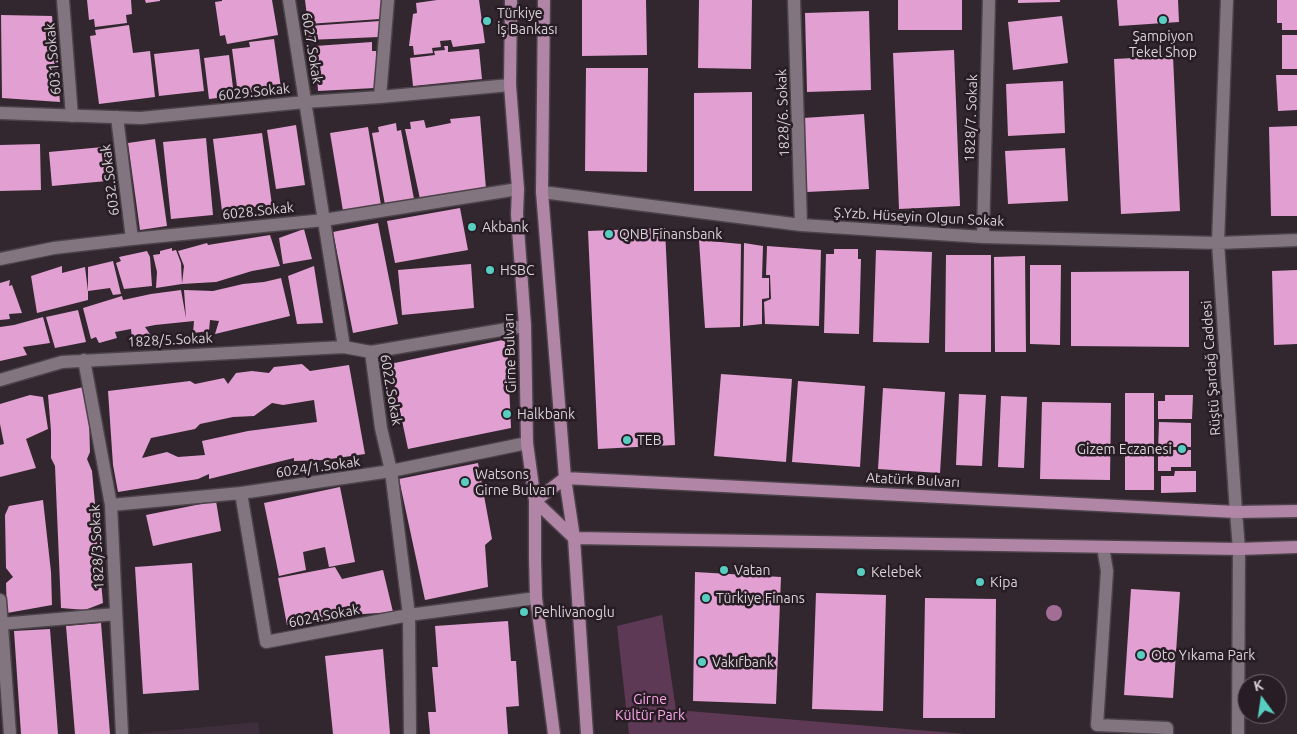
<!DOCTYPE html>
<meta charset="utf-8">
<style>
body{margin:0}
#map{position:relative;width:1297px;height:734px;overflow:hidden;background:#32272f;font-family:Ubuntu,sans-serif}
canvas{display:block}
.north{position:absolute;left:1237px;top:674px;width:50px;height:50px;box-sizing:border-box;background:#281d25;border:1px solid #6f656c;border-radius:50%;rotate:346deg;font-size:14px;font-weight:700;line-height:20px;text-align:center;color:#d9d2d7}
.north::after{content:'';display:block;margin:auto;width:18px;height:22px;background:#57cec1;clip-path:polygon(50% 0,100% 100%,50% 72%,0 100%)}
</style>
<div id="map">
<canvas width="1297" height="734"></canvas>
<div class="north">K</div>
</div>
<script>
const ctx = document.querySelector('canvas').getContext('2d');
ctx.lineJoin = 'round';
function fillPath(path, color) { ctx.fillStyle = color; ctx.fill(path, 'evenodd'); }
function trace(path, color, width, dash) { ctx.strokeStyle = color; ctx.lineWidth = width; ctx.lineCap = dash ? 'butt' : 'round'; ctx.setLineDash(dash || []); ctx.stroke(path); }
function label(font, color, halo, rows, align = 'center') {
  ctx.font = font + ' Ubuntu,sans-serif'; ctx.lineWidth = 5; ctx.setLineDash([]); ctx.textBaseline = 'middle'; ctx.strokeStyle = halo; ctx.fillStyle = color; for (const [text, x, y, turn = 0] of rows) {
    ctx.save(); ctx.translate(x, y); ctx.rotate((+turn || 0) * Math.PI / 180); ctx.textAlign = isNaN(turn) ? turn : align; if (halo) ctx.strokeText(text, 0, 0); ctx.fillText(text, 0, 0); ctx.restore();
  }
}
fillPath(new Path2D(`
 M258 722 260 734H141V733Z`), '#3e2d3a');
fillPath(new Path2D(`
 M662 615 676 710 966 734H629L617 626Z`), '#5d3955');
fillPath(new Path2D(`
 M87 0H131L132 14 126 15 127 23 95 27 94 19 89 20Z
 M145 0H160V1L146 3Z
 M222 0H272L278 35 227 44 225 35 220 36 215 2 222 1Z
 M305 0H381L380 19 308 24Z
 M437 0H479L485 43 453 47 451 40 440 41 441 47 432 48 433 53 414 55 413 46H409L413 14 417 13 416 3Z
 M582 0H646L647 55 582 56Z
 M699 0H752L751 69 698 68Z
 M898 0H962V30H898Z
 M1018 0H1060V2L1018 3Z
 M1117 0H1178L1179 22 1119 26Z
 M1277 0H1297V30H1282V23H1277Z
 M869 11 871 90 807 92 805 13Z
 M1 15 52 16 60 102 2 98Z
 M1062 16 1068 63 1013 70 1008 22Z
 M380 21 379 37 308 40V26Z
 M129 25 133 53 150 51 155 97 99 104 90 36 96 35 95 30Z
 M1282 35H1297V69H1282Z
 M274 39 281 88 238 94 232 49 250 47 249 42Z
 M372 42V51H376L378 80 374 81 375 88 318 91 315 46Z
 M444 46H448V52L479 49 482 79 413 86 410 58 435 55 434 51 445 50Z
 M199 49 204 91 159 96 154 54Z
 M954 50 960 206 899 209 893 53Z
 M229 55 234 96 209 99 204 58Z
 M1173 56 1180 211 1121 214 1114 59Z
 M586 68H648L647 172 585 171Z
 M1276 75H1297V110L1278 111Z
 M1063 81 1065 133 1008 136 1006 84Z
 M752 92V191H694V93Z
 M864 114 869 189 807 192 803 118Z
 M480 116 486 189 420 199 405 129H411L410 122 424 120 426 128 451 123 450 119Z
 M396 123 397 131 401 130 414 199 385 205 372 133 379 132 378 127Z
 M296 125 305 185 276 189 267 130Z
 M1297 126V216H1271L1269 127Z
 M368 127 381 205 343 211 330 133Z
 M262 133 272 205 222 211 213 139Z
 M206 138 213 215 171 219 163 142Z
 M155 139 167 226 140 230 128 143Z
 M40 144 41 190 0 191V145Z
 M103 147 107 181 52 186 49 152Z
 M1065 148 1068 201 1008 204 1005 151Z
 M460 208 468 250 395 263 387 221Z
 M378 223 398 324 353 333 333 232Z
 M665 228 675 445 598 449 588 231Z
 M304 229 312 259 283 264 279 238Z
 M270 235 280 266 252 271 216 282 182 284 156 288 157 272 153 255 160 254V251L172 248V251L176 250 181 263 182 284 184 266 178 251 207 243 208 245Z
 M699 240 741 244 740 327 705 328Z
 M744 243 763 246 762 278H769V298L762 299V324L743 326Z
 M767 246 821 250 819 326 765 324 764 302 771 299 770 275H766Z
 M834 249H858V259H861L859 334 824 333 826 254H834Z
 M876 250 932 252 929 343 873 342Z
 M147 251 150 257 152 286 124 289 116 263 121 261 119 257Z
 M946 255H991V352H945Z
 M1025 256 1026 352H995L994 257Z
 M113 261 121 294 113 295 110 288 88 291V300L37 313 31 276 62 266V273L85 267 88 291V267Z
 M471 264 474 308 402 315 398 270Z
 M1030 265H1061L1060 345 1030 344Z
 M314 266 323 323 297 324 288 276Z
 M1297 270V344L1274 345 1272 271Z
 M1189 271V347L1071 346V272Z
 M281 278 290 316 215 334 219 321 210 320 209 331 193 333 194 321 155 325 145 327 152 337 145 338 132 339 131 329 115 332 117 338 99 343 96 337 91 339 83 308 122 296 123 300 151 294 181 290 186 318 184 290 213 291 243 284 264 282Z
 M10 280 9 286 12 285 22 313 9 314 10 319 0 320V283Z
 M78 310 86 342 55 348 46 317Z
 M43 317 50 343 23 347 27 355 0 361V327L14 325Z
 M507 339 511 428 408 449 390 364Z
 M302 364 310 371 349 365 365 454 323 460 294 461V458L209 479V474L198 479 118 492 113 465 108 391 190 381 195 384 224 378 228 384 236 373 252 371 269 373 274 367ZM314 400 317 422 248 431 202 441 205 455 178 457 167 452 142 458 151 438 195 429 200 424 233 417 254 416 272 403 283 405Z
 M721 374 792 379 786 462 714 456Z
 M798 381 865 386 860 467 792 462Z
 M88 386 90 452 87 459 92 471 97 525 92 533 97 539 103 603 85 610 61 608 55 466 51 458V431L48 395Z
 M883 388 945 392 940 473 878 469Z
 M1125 393H1154V490H1125Z
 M959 394 986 395 982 466 956 465Z
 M30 395 43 397 48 429 26 439 36 468 0 477V445L4 444 0 424V404Z
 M1165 395H1193L1192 419H1158V401H1165Z
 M1001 396 1027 397 1024 468 998 467Z
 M1042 402 1111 403 1110 480 1040 479Z
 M1159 422 1191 423V447H1168V451H1158Z
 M1172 450H1191V467H1171V471H1158V455H1172Z
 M478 463 492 539 485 545 488 587 425 600 399 479Z
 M1175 471H1196V492L1161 493V476H1174Z
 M340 487 355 562 329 567 325 547 303 552 306 570 279 576 264 503Z
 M43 500 51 572 52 605 7 613 6 583 13 577 6 568 5 515 9 506Z
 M216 501 221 531 153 546 146 515Z
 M192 563 199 690 143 694 135 567Z
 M335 567 342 579 383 570 393 612 349 615 287 625 278 578Z
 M695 572 781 577 776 704 693 701Z
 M1131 589 1180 592 1173 698 1124 695Z
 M816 593 886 595 883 711 812 709Z
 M925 598 996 599 995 718H923Z
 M508 621 511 661H516L519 706 506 707 508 734H430L428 712H436L432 667H438L435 626Z
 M101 623 110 734H75L66 626Z
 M50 629 58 734H21L14 631Z
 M383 649 390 734H333L325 656Z`), '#e1a0d1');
const minor = new Path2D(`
 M63 0 72 116
 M289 0 344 347 371 352 381 428 391 471 409 615 410 734
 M794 0 801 225
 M1227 0 1218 243 1236 512 1239 549 1238 734
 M380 97 388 0
 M0 113 141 118 305 102 380 97 510 85
 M117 117 132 239
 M542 192 801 225 983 237 1218 243 1297 240
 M983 237 989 0
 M0 259 54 248 132 239 324 220 518 189
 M371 352 525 326
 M84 360 111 505 122 734
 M0 380 62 362 344 347
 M241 493 266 642 409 615 536 598
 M111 505 241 493 391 471 527 443
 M1103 547 1107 571 1097 725 1167 728V734
 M0 600 10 734
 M0 624 116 614`);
const major = new Path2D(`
 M511 0 510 85 518 189 517 214 525 326 527 443 535 501V558L536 598 554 734
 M544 0 542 192 565 478 574 538 587 734
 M535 501 565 478 1236 512 1297 511
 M535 501 574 538
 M574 538 1239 549 1297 547`);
trace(minor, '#4c4249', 15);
trace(major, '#4c4249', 15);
trace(minor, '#82757f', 12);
trace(major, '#b085a6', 12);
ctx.fillStyle = '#a26e96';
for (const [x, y] of [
 [1054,613]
]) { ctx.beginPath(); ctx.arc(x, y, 8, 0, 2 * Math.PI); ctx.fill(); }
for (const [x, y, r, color] of [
 [1163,20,5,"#57cec1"],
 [487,21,5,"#57cec1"],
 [472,227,5,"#57cec1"],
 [609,234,5,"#57cec1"],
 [490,270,5,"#57cec1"],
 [507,414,5,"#57cec1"],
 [627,440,5,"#57cec1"],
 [1182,449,5,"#57cec1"],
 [465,482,5,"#57cec1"],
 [724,570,5,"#57cec1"],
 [861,572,5,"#57cec1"],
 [980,582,5,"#57cec1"],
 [706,598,5,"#57cec1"],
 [524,612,5,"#57cec1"],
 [1141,655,5,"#57cec1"],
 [702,662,5,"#57cec1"]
]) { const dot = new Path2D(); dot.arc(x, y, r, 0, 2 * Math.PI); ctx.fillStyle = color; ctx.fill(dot); trace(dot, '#281d25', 2); }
label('14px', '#d9d2d7', '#281d25', [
 ["Türkiye",497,13],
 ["İş Bankası",497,29],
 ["Şampiyon",1163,36,"center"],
 ["Tekel Shop",1163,52,"center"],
 ["Akbank",482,227],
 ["QNB Finansbank",619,234],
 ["HSBC",500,270],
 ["Halkbank",517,414],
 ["TEB",637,440],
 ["Gizem Eczanesi",1172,449,"right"],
 ["Watsons",475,474],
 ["Girne Bulvarı",475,490],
 ["Vatan",734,570],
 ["Kelebek",871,572],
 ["Kipa",990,582],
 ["Türkiye Finans",716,598],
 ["Pehlivanoglu",534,612],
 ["Oto Yıkama Park",1151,655],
 ["Vakıfbank",712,662]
], 'left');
label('14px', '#d9d2d7', '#281d25', [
 ["6027.Sokak",312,48,81],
 ["6031.Sokak",53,59,-95],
 ["6029.Sokak",254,92,-6],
 ["1828/6. Sokak",783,113,-92],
 ["1828/7. Sokak",971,118,-88],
 ["6032.Sokak",110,180,-97],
 ["6028.Sokak",258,211,-6],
 ["Ş.Yzb. Hüseyin Olgun Sokak",919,217,3],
 ["1828/5.Sokak",170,340,-3],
 ["Girne Bulvarı",510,353,-92],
 ["Rüştü Şardağ Caddesi",1211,368,-94],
 ["6022.Sokak",391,390,80],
 ["6024/1.Sokak",318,467,-8],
 ["Atatürk Bulvarı",913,480,3],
 ["1828/3.Sokak",97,547,-93],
 ["6024.Sokak",324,616,-11]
]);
label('14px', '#fea8ea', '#281d25', [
 ["Girne",650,699],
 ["Kültür Park",650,715]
]);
</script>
